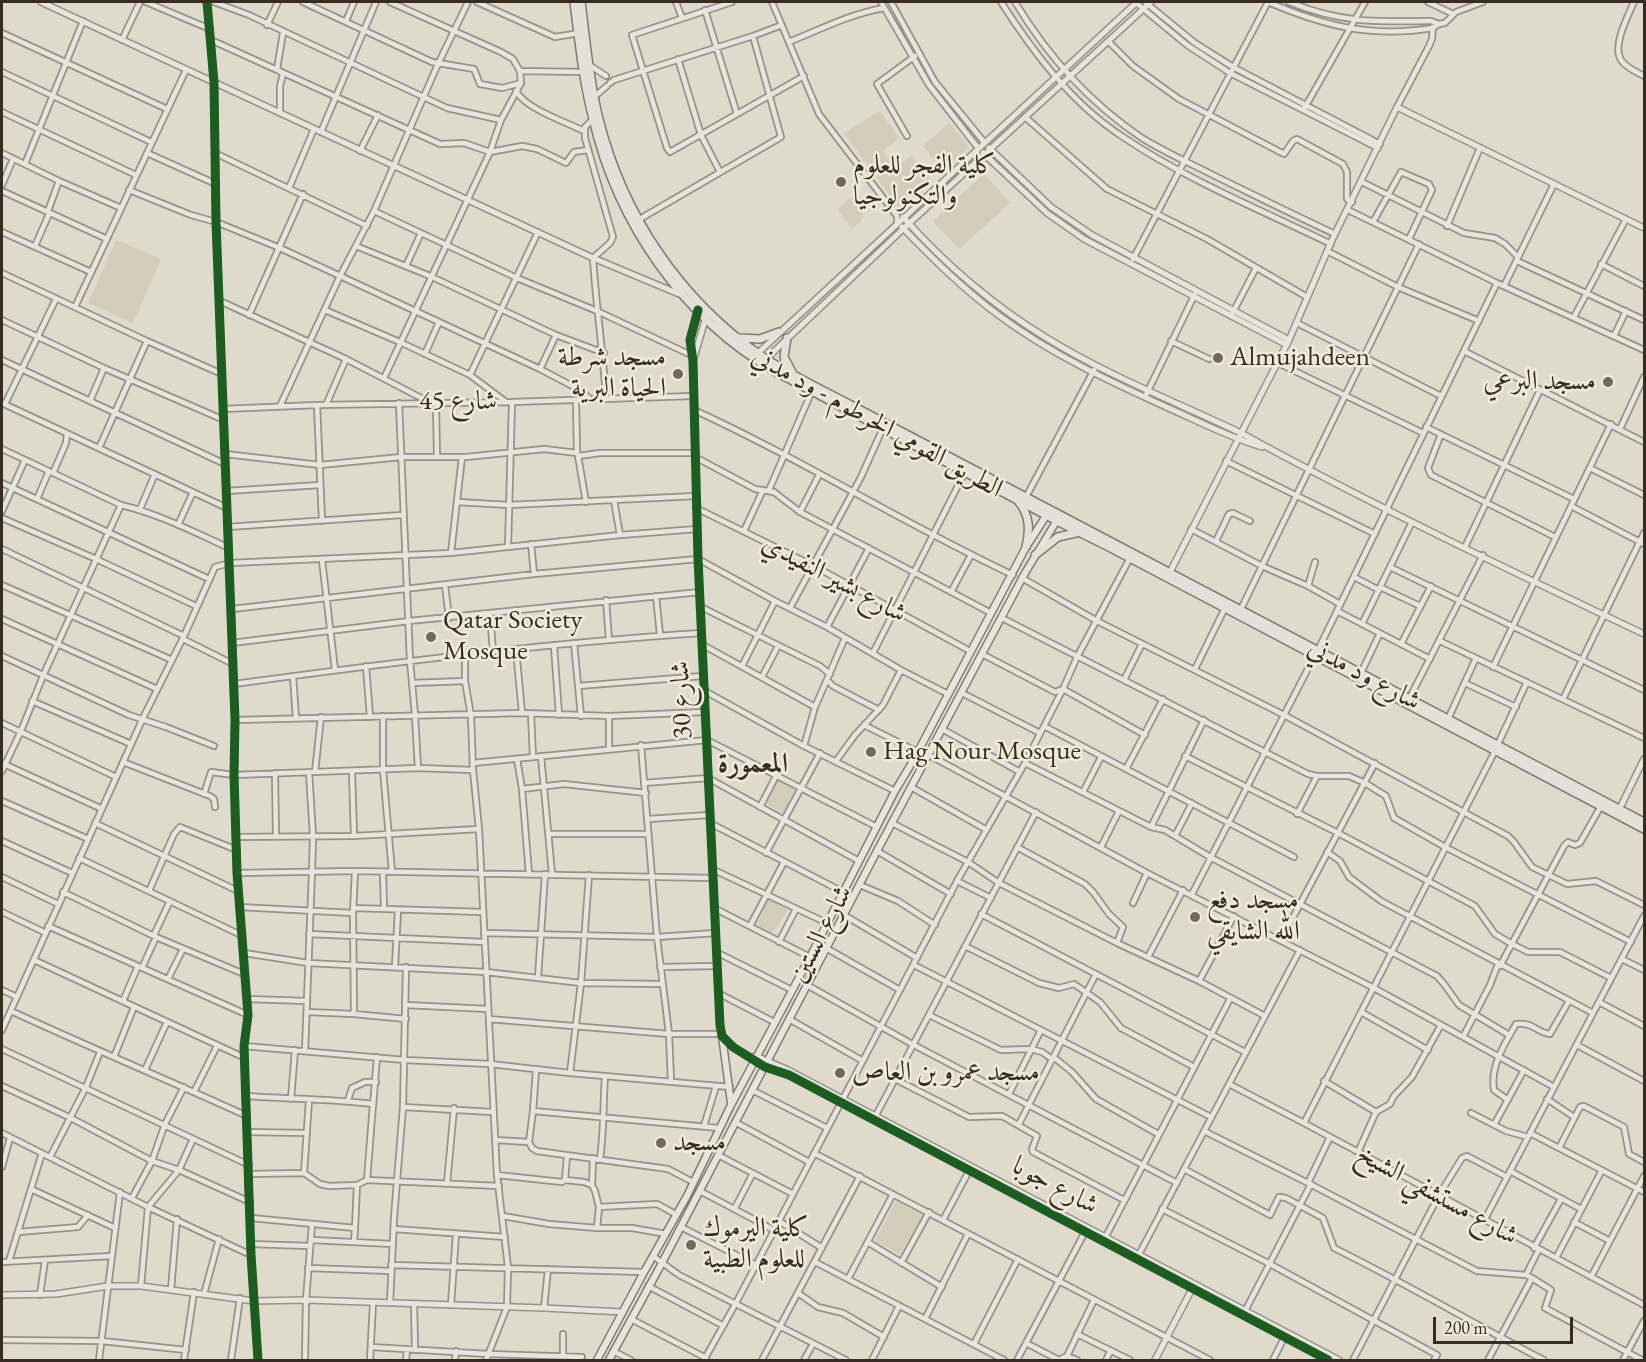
<!DOCTYPE html>
<meta charset="utf-8">
<style>
body{margin:0}
#map{position:relative;width:1646px;height:1362px;overflow:hidden;background:#dfdacc;font-family:"EB Garamond",serif}
canvas{display:block}
.frame{position:absolute;inset:0;border:3px solid #372c21;pointer-events:none}
.scale{position:absolute;left:1433px;top:1317px;width:140px;height:27px;box-sizing:border-box;border:3px solid #372c21;border-top:0;padding-left:8px;font-size:18px;line-height:21px;white-space:nowrap;color:#372c21;-webkit-text-stroke:4px #efead9;paint-order:stroke}
</style>
<div id="map">
<canvas width="1646" height="1362"></canvas>
<div class="frame"></div>
<div class="scale">200 m</div>
</div>
<script>
const ctx = document.querySelector('canvas').getContext('2d');
ctx.lineJoin = 'round';
function fillPath(path, color) { ctx.fillStyle = color; ctx.fill(path, 'evenodd'); }
function trace(path, color, width, dash) { ctx.strokeStyle = color; ctx.lineWidth = width; ctx.lineCap = dash ? 'butt' : 'round'; ctx.setLineDash(dash || []); ctx.stroke(path); }
function label(font, color, halo, rows, align = 'center') {
  ctx.font = font + ' "EB Garamond",Amiri,serif'; ctx.lineWidth = 5; ctx.setLineDash([]); ctx.textBaseline = 'middle'; ctx.strokeStyle = halo; ctx.fillStyle = color; for (const [text, x, y, turn = 0] of rows) {
    ctx.save(); ctx.translate(x, y); ctx.rotate((+turn || 0) * Math.PI / 180); ctx.textAlign = isNaN(turn) ? turn : align; if (halo) ctx.strokeText(text, 0, 0); ctx.fillText(text, 0, 0); ctx.restore();
  }
}
fillPath(new Path2D(`
 M880 111 899 138 883 151 895 168 912 155 933 182 899 208 844 133Z
 M949 123 969 147 943 170 923 146Z
 M984 174 1010 203 959 249 933 221Z
 M857 193 865 202C858 218 871 213 852 229L838 210C842 202 851 200 857 193Z
 M116 240 161 259 133 323 88 303Z
 M777 778 796 788 783 813 764 803Z
 M768 899 788 910 773 933 757 925Z
 M896 1201 923 1215 900 1254 875 1241Z`), '#d3ccb8');
const minor = new Path2D(`
 M146 2 210 29
 M207 2 214 82
 M214 2 249 15 447 108 501 120
 M303 2 432 62 474 69 480 84 502 88 521 83
 M390 2 501 52 513 59 520 71 584 72
 M477 2 555 37 579 33
 M676 2 682 18
 M732 2 632 35 667 148 670 152 804 76
 M772 2 819 114 897 216V222
 M881 2 929 85 978 148
 M891 2 935 82 984 142
 M1001 2C1033 52 1072 104 1123 137 1187 180 1261 210 1331 244
 M1015 2C1047 55 1090 103 1142 138 1166 153 1194 165 1219 178 1258 197 1296 216 1335 234
 M1135 2 1187 45 1230 73 1378 148
 M1145 2 1195 43 1233 67 1380 144
 M1268 2C1324 26 1371 38 1433 28L1439 24 1445 23 1456 12 1483 2
 M1289 2C1340 23 1377 22 1431 21L1439 24
 M1428 2 1453 14
 M1634 2C1628 16 1612 45 1621 60 1626 68 1637 72 1644 76
 M705 10 737 114
 M346 21 354 2
 M267 25 278 2
 M2 33 167 109
 M122 40 140 2
 M211 40 440 144 464 143 490 152 522 146 537 149 566 163 574 152 588 150
 M1108 41 1133 66 1179 99 1284 154 1293 141 1297 139 1343 164 1347 172V199L1352 202
 M789 42C821 29 850 14 884 8
 M678 59 701 135 720 172
 M589 65 606 76
 M2 72 151 142
 M610 83 614 80 753 36 782 25
 M516 91C526 109 564 121 584 131
 M594 97 607 86
 M1397 107 1429 46 1432 39 1433 27
 M1304 109 1365 2
 M2 112 136 175
 M280 113V86L283 74 277 69 283 33
 M1025 117 1107 189 1207 239 1307 297
 M593 119 585 127V138L613 237 610 243 593 258C596 305 603 351 606 398
 M321 132 376 2
 M907 136 877 84 915 56
 M360 151 378 115
 M2 153 59 181 121 208
 M147 153 216 184
 M215 153 367 226
 M25 164 83 21
 M1362 182 1464 233 1495 238 1505 244 1518 257
 M2 185 13 159
 M289 188 314 129
 M129 190 191 215 216 222 280 248 540 369 580 390 590 399
 M2 191 107 239
 M1348 210 1497 283 1644 350
 M374 211 517 278 597 311 691 355
 M638 220 781 137 753 36
 M1373 222 1401 172 1429 184 1432 190 1409 239
 M1447 226 1480 148
 M2 232 91 272
 M35 246 49 214 48 211 59 181
 M356 246 430 276 556 335 604 353
 M1327 251 1398 287 1479 321
 M1133 259 1268 2
 M1517 261 1644 320
 M1601 264 1644 286
 M406 266 421 233
 M2 273 147 341 222 374
 M1504 286 1554 184
 M220 301 346 359 427 401
 M75 307 186 70
 M325 310 402 343 470 375 506 402
 M249 315 303 194
 M1231 316 1256 268
 M1574 317 1626 219
 M2 320 104 368 224 420
 M1297 323 1441 396
 M1614 336 1626 311
 M1171 341 1209 359
 M1464 351 1644 442
 M425 354 439 322
 M2 360 225 464
 M1278 363 1423 433
 M540 369 556 335
 M470 375 538 232
 M384 378 490 152 501 120 521 83 520 71
 M1145 397 1195 294
 M576 400 577 453
 M90 401 104 368
 M436 402 437 457
 M2 403 225 507
 M399 403 410 661 415 715 418 768
 M5 404 56 299
 M317 405 322 521
 M326 405 346 359
 M280 406 340 276 374 211 438 64 468 2
 M223 409 317 405 512 402 693 396
 M694 410C803 460 904 524 1013 575
 M1426 427 1574 499
 M1620 429 1644 377
 M1441 434 1428 468 1431 475 1555 537
 M99 448 147 341
 M2 449 121 505C159 514 194 532 229 548
 M225 454 320 465 401 457H466L544 449 577 453 578 456 600 453H694
 M578 456 586 502
 M695 457 755 489 774 492 800 512 991 613
 M1226 461 1375 534
 M1590 468 1644 495
 M53 473 66 443 67 434
 M2 483 209 579
 M769 490 812 391
 M226 491 320 485
 M1026 497 1094 370
 M37 499 49 471
 M614 500 620 535
 M457 502 509 505 696 496
 M1571 506 1644 544
 M696 508 814 566 970 651
 M140 509 155 474
 M2 511 25 460
 M800 512 819 475
 M2 518 96 559 196 606
 M178 525 193 492
 M227 527 402 515
 M1191 529 1262 566 1308 586 1340 604
 M744 531 763 490
 M1216 541 1229 514 1233 513 1250 521
 M531 544 534 574
 M508 547 512 402
 M1465 547 1540 390
 M2 549 184 636
 M451 553 462 457
 M322 560 335 670
 M1390 567 1644 690
 M1354 577 1379 590
 M1022 578 1097 621 1284 715 1508 836 1514 842 1532 867 1567 884 1596 881 1644 905
 M2 585 172 660
 M445 585 449 618
 M1308 586 1315 562
 M1380 587 1420 606
 M951 592 971 555
 M656 596 660 635
 M606 600 609 640
 M701 607 820 666 830 674
 M790 608 861 477 883 428
 M232 609 534 574 698 559 775 601 827 627 901 670 948 694
 M1241 609 1419 244
 M1337 611 1430 659
 M490 613 493 652
 M1002 618 1308 774 1317 776H1349L1365 783 1386 796 1394 818 1445 847 1631 942
 M2 619 157 689
 M1362 624 1412 522
 M827 627 869 548
 M183 639 233 664
 M1440 641 1644 738
 M232 643 409 621 700 592
 M574 643 581 716
 M1401 644 1431 586
 M703 645 815 707
 M554 646 559 715
 M516 649 522 713
 M1318 650 1497 283
 M873 653 965 472
 M982 654 1055 692 1063 689 1145 735
 M465 655V681L471 716 473 770 479 829 497 1175 508 1267 507 1307 486 1360
 M2 656 129 715 166 727 214 746
 M366 666 370 717
 M742 666 775 601
 M1493 667 1611 424
 M1195 669 1225 608
 M1361 673 1380 633
 M293 676 296 718
 M762 677 778 646
 M827 680 833 686 879 710
 M1124 680 1142 644
 M412 683 465 681
 M1465 683 1516 707
 M234 684C389 663 545 643 702 633
 M578 686 703 676
 M703 690 804 746 895 791
 M962 693 1040 733
 M1409 699 1483 555
 M1563 699 1644 533
 M32 701 131 744
 M531 714 533 757
 M383 716V770L392 872
 M1448 719 1476 658
 M235 720 522 713 609 716 705 712
 M2 723 116 777
 M864 725 918 752
 M1044 726 1294 857
 M942 729 1020 772
 M641 745 657 937 669 1034 671 1081
 M804 746 815 707 845 638
 M1497 746 1527 682
 M609 748V716
 M929 755 1147 873 1374 988 1554 1087
 M541 756 552 874
 M1185 756 1338 833 1475 906 1495 934 1512 944 1528 952H1560L1611 978
 M517 759 522 789 529 874
 M836 761 855 735 883 705 901 670
 M123 762 210 796 214 799 215 807
 M2 763 102 809
 M473 763 707 740 877 827
 M1025 763 1151 827 1165 830 1210 857 1437 976 1444 984 1459 1005 1509 1035
 M1126 769 1163 699
 M2 771 21 731 43 676 121 505
 M315 772 321 717
 M352 772 354 836
 M275 773 276 836
 M644 783 708 778 859 861
 M911 787 985 829
 M522 789 564 784 646 793
 M1083 792 1101 757
 M204 794 211 772 234 775 418 768 473 770
 M2 801 88 839
 M760 807 776 776
 M1297 814 1317 776
 M648 819 709 815
 M95 823 238 891
 M710 823 843 892
 M892 823 968 862 999 883 1117 943 1199 981 1265 1016
 M1151 827 1204 720
 M549 834H648
 M1175 836 1192 803
 M236 837 354 836 479 829
 M2 841 72 873
 M1017 847 1085 884 1093 892 1109 914 1123 927 1117 943
 M1101 847 1119 811
 M877 851 951 894
 M1327 852 1340 861 1349 877 1381 901 1593 1013
 M766 853 820 753
 M79 858 241 935
 M712 869 827 923
 M383 872 384 909
 M237 873 355 871 712 878
 M2 877 58 904
 M957 881 991 898
 M860 885 898 901 935 925
 M149 891 174 834 180 827 237 850
 M63 892 156 937 244 974
 M1192 894 1315 655
 M1133 903 1147 873
 M239 907 353 913 355 871
 M353 908 483 912
 M714 908 810 957
 M2 912 46 933
 M353 913 354 1014
 M981 914 1245 1052
 M844 915 917 958
 M48 926 248 1015
 M750 926 784 862
 M484 933 657 937 715 933
 M309 934 485 942
 M154 935 170 901
 M1281 940 1375 763
 M779 942 796 909
 M965 946 1039 983 1059 988 1074 984 1100 1002 1121 1028 1194 1067
 M826 948 900 990
 M716 952 792 990
 M244 953 308 963 486 972 581 983 662 984
 M1148 957 1183 890
 M1622 959 1644 970
 M34 960 245 1058
 M914 965 1211 1117
 M395 966 398 910
 M1500 966 1564 846 1568 842 1575 845 1580 843 1601 806
 M660 967 716 966
 M142 968 156 937
 M538 978 545 874
 M168 979 183 949
 M1199 981 1234 916
 M807 985 912 1044 1177 1183
 M2 990 17 997
 M718 993 774 1022
 M247 999 307 1001
 M123 1001 138 966
 M1599 1002 1644 1026
 M406 1005 488 1009
 M11 1011C89 1047 168 1080 247 1116
 M307 1012 354 1014 406 1019
 M1361 1012 1428 1050
 M929 1015 1001 1050 1031 1049 1042 1052 1052 1059H1056L1072 1072 1096 1099 1158 1134
 M489 1019 669 1034H721
 M789 1019 863 1061
 M2 1030 143 718 184 636 215 567 230 563 451 553 620 535 697 529
 M1463 1037 1490 985 1498 964
 M1577 1045 1644 1081
 M244 1046 405 1060 490 1064 570 1073 730 1087
 M2 1049 249 1165
 M305 1051 312 872 313 836 309 772
 M114 1057 134 1007
 M145 1070 167 1022
 M536 1070 533 1111 719 1128
 M570 1073 581 983 589 875
 M895 1079 969 1117 1002 1116 1037 1136 1032 1149 1033 1152 1124 1200
 M1324 1081 1376 1112
 M1229 1084 1304 1123 1644 1305
 M2 1086 71 1118 152 1161 179 1170 250 1202
 M752 1090 827 1128
 M194 1092 217 1046
 M1009 1094 1041 1030
 M246 1096C288 1099 331 1099 373 1104L367 1180
 M291 1099 295 1050
 M1547 1099 1574 1117
 M348 1100 352 1088 365 1082H376
 M1508 1100 1494 1090C1490 1066 1504 1045 1516 1024 1534 1022 1535 1032 1550 1034L1569 1001
 M373 1106 377 1057
 M403 1107 493 1112
 M1471 1113 1506 1131 1528 1137
 M875 1117 1036 812
 M735 1122 809 1162
 M1304 1123 1495 751
 M1019 1124 1096 974
 M1494 1125 1524 1070
 M704 1126 716 1086
 M1204 1131 1308 1183 1477 1271 1526 1275
 M247 1132 306 1133
 M2 1133 148 1207 251 1255
 M1530 1133 1644 1192
 M495 1140 529 1142 533 1111
 M529 1142 532 1148 537 1151 668 1169 693 1182
 M1559 1148 1580 1107 1584 1106 1624 1127 1629 1154 1644 1162
 M1358 1152 1376 1112 1390 1104 1394 1096 1412 1077 1441 1025
 M814 1153 1210 1360
 M718 1155 793 1194
 M50 1157 86 1087 100 1052
 M600 1159C604 1131 603 1104 605 1076
 M2 1167 10 1138
 M1184 1169 1270 1215 1279 1197 1286 1198 1323 1218 1334 1248C1405 1283 1474 1324 1544 1360
 M1510 1171 1581 1209
 M304 1173 309 1100
 M250 1174 304 1173 320 1184 329 1186 357 1185 367 1180 499 1186
 M497 1175 562 1182 565 1180 584 1182 592 1185
 M565 1180 567 1156
 M447 1183 454 1108
 M1308 1183 1330 1137
 M31 1189 115 1228
 M700 1191 774 1230
 M132 1198 152 1161 165 1124 184 1087
 M599 1207 657 1204 677 1215
 M735 1208 753 1173
 M1162 1209 1270 1264 1437 1355 1434 1360
 M503 1216 549 1224 597 1228 599 1207 595 1191 592 1185 593 1158
 M251 1218 355 1228 354 1242
 M1485 1219 1644 916
 M943 1220 970 1169
 M779 1221 822 1248
 M1574 1222 1610 1241
 M681 1227 756 1265
 M355 1228 357 1185
 M597 1228H632L666 1234
 M394 1229 505 1237
 M18 1232 78 1227 88 1215
 M1105 1238 1230 999
 M311 1240 393 1244
 M869 1243 942 1287
 M251 1244 310 1246
 M1534 1248 1561 1199
 M653 1256 679 1275 846 1360
 M1137 1258 1300 950
 M1556 1258 1602 1170
 M9 1261 42 1153
 M2 1262 112 1256
 M815 1262 1004 1360
 M901 1263 929 1212
 M391 1265 644 1272
 M308 1268 391 1271
 M1591 1277 1644 1176
 M1532 1278 1551 1290 1545 1308 1642 1360
 M848 1279 893 1194
 M141 1286 148 1207 179 1170 193 1139
 M648 1286 722 1325
 M171 1290 177 1219
 M798 1293 818 1307 843 1313 884 1337
 M204 1294 219 1239
 M40 1295 45 1260
 M390 1303 394 1218 403 1107 406 967
 M414 1304 415 1349
 M451 1305 456 1234
 M544 1308 548 1269
 M1245 1311 1311 1184
 M631 1319 706 1358
 M925 1319 968 1234
 M1077 1334 1130 1360
 M2 1340 102 1341 186 1350
 M1026 1343 1059 1360 1067 1356 1094 1300
 M974 1344 1018 1259
 M371 1347 488 1354 582 1357
 M613 1351 631 1360
 M563 1356V1334
 M1067 1356 1077 1360
 M99 1360 120 1192
 M184 1360 194 1292
 M231 1360 240 1298
 M305 1360 306 1300 312 1224
 M370 1360 373 1303
 M406 1360 407 1349
 M455 1360 456 1351
 M704 1360 736 1303 957 881 1025 763 1063 689 1077 657 1130 558
 M762 1360 860 1176
 M804 1360 813 1344
 M872 1360 899 1306
 M1017 1360 1086 1230
 M1106 1360 1110 1352
 M1273 1360 1285 1336
 M1353 1360 1439 1195 1462 1158 1467 1156 1507 1177
 M1488 1360 1532 1278 1526 1275 1539 1249
 M1623 1360 1644 1321`);
const tertiary = new Path2D(`
 M41 2 593 258 684 296
 M214 82 216 222 235 720 234 775 237 873 248 1015 244 1046 251 1255 258 1360
 M989 148 1051 207 1092 235 1289 340
 M983 153 1047 213 1084 239 1287 345
 M903 217C944 263 991 304 1045 337 1106 375 1176 402 1241 433 1372 505 1509 570 1644 634
 M902 227C932 258 962 288 997 314 1050 354 1113 383 1173 410 1202 423 1231 438 1262 447
 M698 310 690 340 693 361 698 559 720 1025 722 1036 733 1047 765 1067 789 1075 1328 1360
 M758 353 1137 2
 M766 359 903 229 1151 2
 M693 361 706 317
 M1170 572 1289 340 1332 240 1397 107 1644 228
 M1619 810 1644 759
 M753 1057 756 1056 788 1070 1339 1360
 M2 1295 56 1294 108 1286H141L254 1301 306 1300 544 1308 622 1312
 M1155 1360 1193 1287`);
const secondary = new Path2D(`
 M722 1036 731 1103
 M597 1360 644 1272 687 1196 731 1105 810 957 895 791 913 761 1026 547 1048 513
 M609 1360 662 1263 877 851 1025 573 1059 517`);
const trunk = new Path2D(`
 M574 2C579 41 583 81 593 119 617 222 683 319 776 372L1057 521 1111 548 1644 829
 M581 2C586 40 589 80 599 119 623 215 680 300 763 357 791 375 822 390 851 405L1644 822
 M739 338 760 339 779 332
 M787 338 784 357 792 372
 M1018 501C1030 515 1030 530 1026 547
 M1035 555 1058 537 1080 532`);
trace(minor, '#969289', 8);
trace(tertiary, '#969289', 8);
trace(secondary, '#7f7a72', 9);
trace(trunk, '#7f7a72', 10);
trace(minor, '#e7e4dd', 4.5);
trace(tertiary, '#e7e4dd', 5);
trace(secondary, '#e7e4dd', 6);
trace(trunk, '#e2e0d8', 7);
trace(new Path2D(`
 M207 2 214 82 216 222 235 720 234 775 237 873 248 1015 244 1046 251 1255 258 1360
 M698 310 690 340 693 361 698 559 720 1025 722 1036 733 1047 765 1067 789 1075 1328 1360`), '#1b5e20', 9);
for (const [x, y, r, color] of [
 [841,182,6,"#72695d"],
 [1218,358,6,"#72695d"],
 [678,374,6,"#72695d"],
 [1608,382,6,"#72695d"],
 [431,637,6,"#72695d"],
 [871,752,6,"#72695d"],
 [1195,917,6,"#72695d"],
 [840,1073,6,"#72695d"],
 [661,1143,6,"#72695d"],
 [691,1245,6,"#72695d"]
]) { const dot = new Path2D(); dot.arc(x, y, r, 0, 2 * Math.PI); ctx.fillStyle = color; ctx.fill(dot); trace(dot, '#efead9', 2); }
label('27px', '#372c21', '#efead9', [
 ["كلية الفجر للعلوم",853,166],
 ["والتكنولوجيا",853,197],
 ["مسجد شرطة",666,358,"right"],
 ["الحياة البرية",666,389,"right"],
 ["Almujahdeen",1230,358],
 ["مسجد البرعي",1596,382,"right"],
 ["Qatar Society",443,621],
 ["Mosque",443,652],
 ["Hag Nour Mosque",883,752],
 ["مسجد دفع",1207,901],
 ["الله الشايقي",1207,932],
 ["مسجد عمرو بن العاص",852,1073],
 ["مسجد",673,1143],
 ["كلية اليرموك",703,1229],
 ["للعلوم الطبية",703,1260]
], 'left');
label('27px', '#372c21', '#efead9', [
 ["شارع 45",458,402],
 ["الطريق القومي الخرطوم - ود مدني",877,423,29],
 ["شارع بشير النفيدي",834,579,28],
 ["شارع ود مدني",1364,675,28],
 ["شارع 30",682,700,-92],
 ["شارع الستين",821,934,-62],
 ["شارع جوبا",1055,1186,28],
 ["شارع مستشفي الشيخ",1437,1195,29]
]);
label('bold 28px', '#372c21', '#efead9', [
 ["المعمورة",753,764]
]);
</script>
